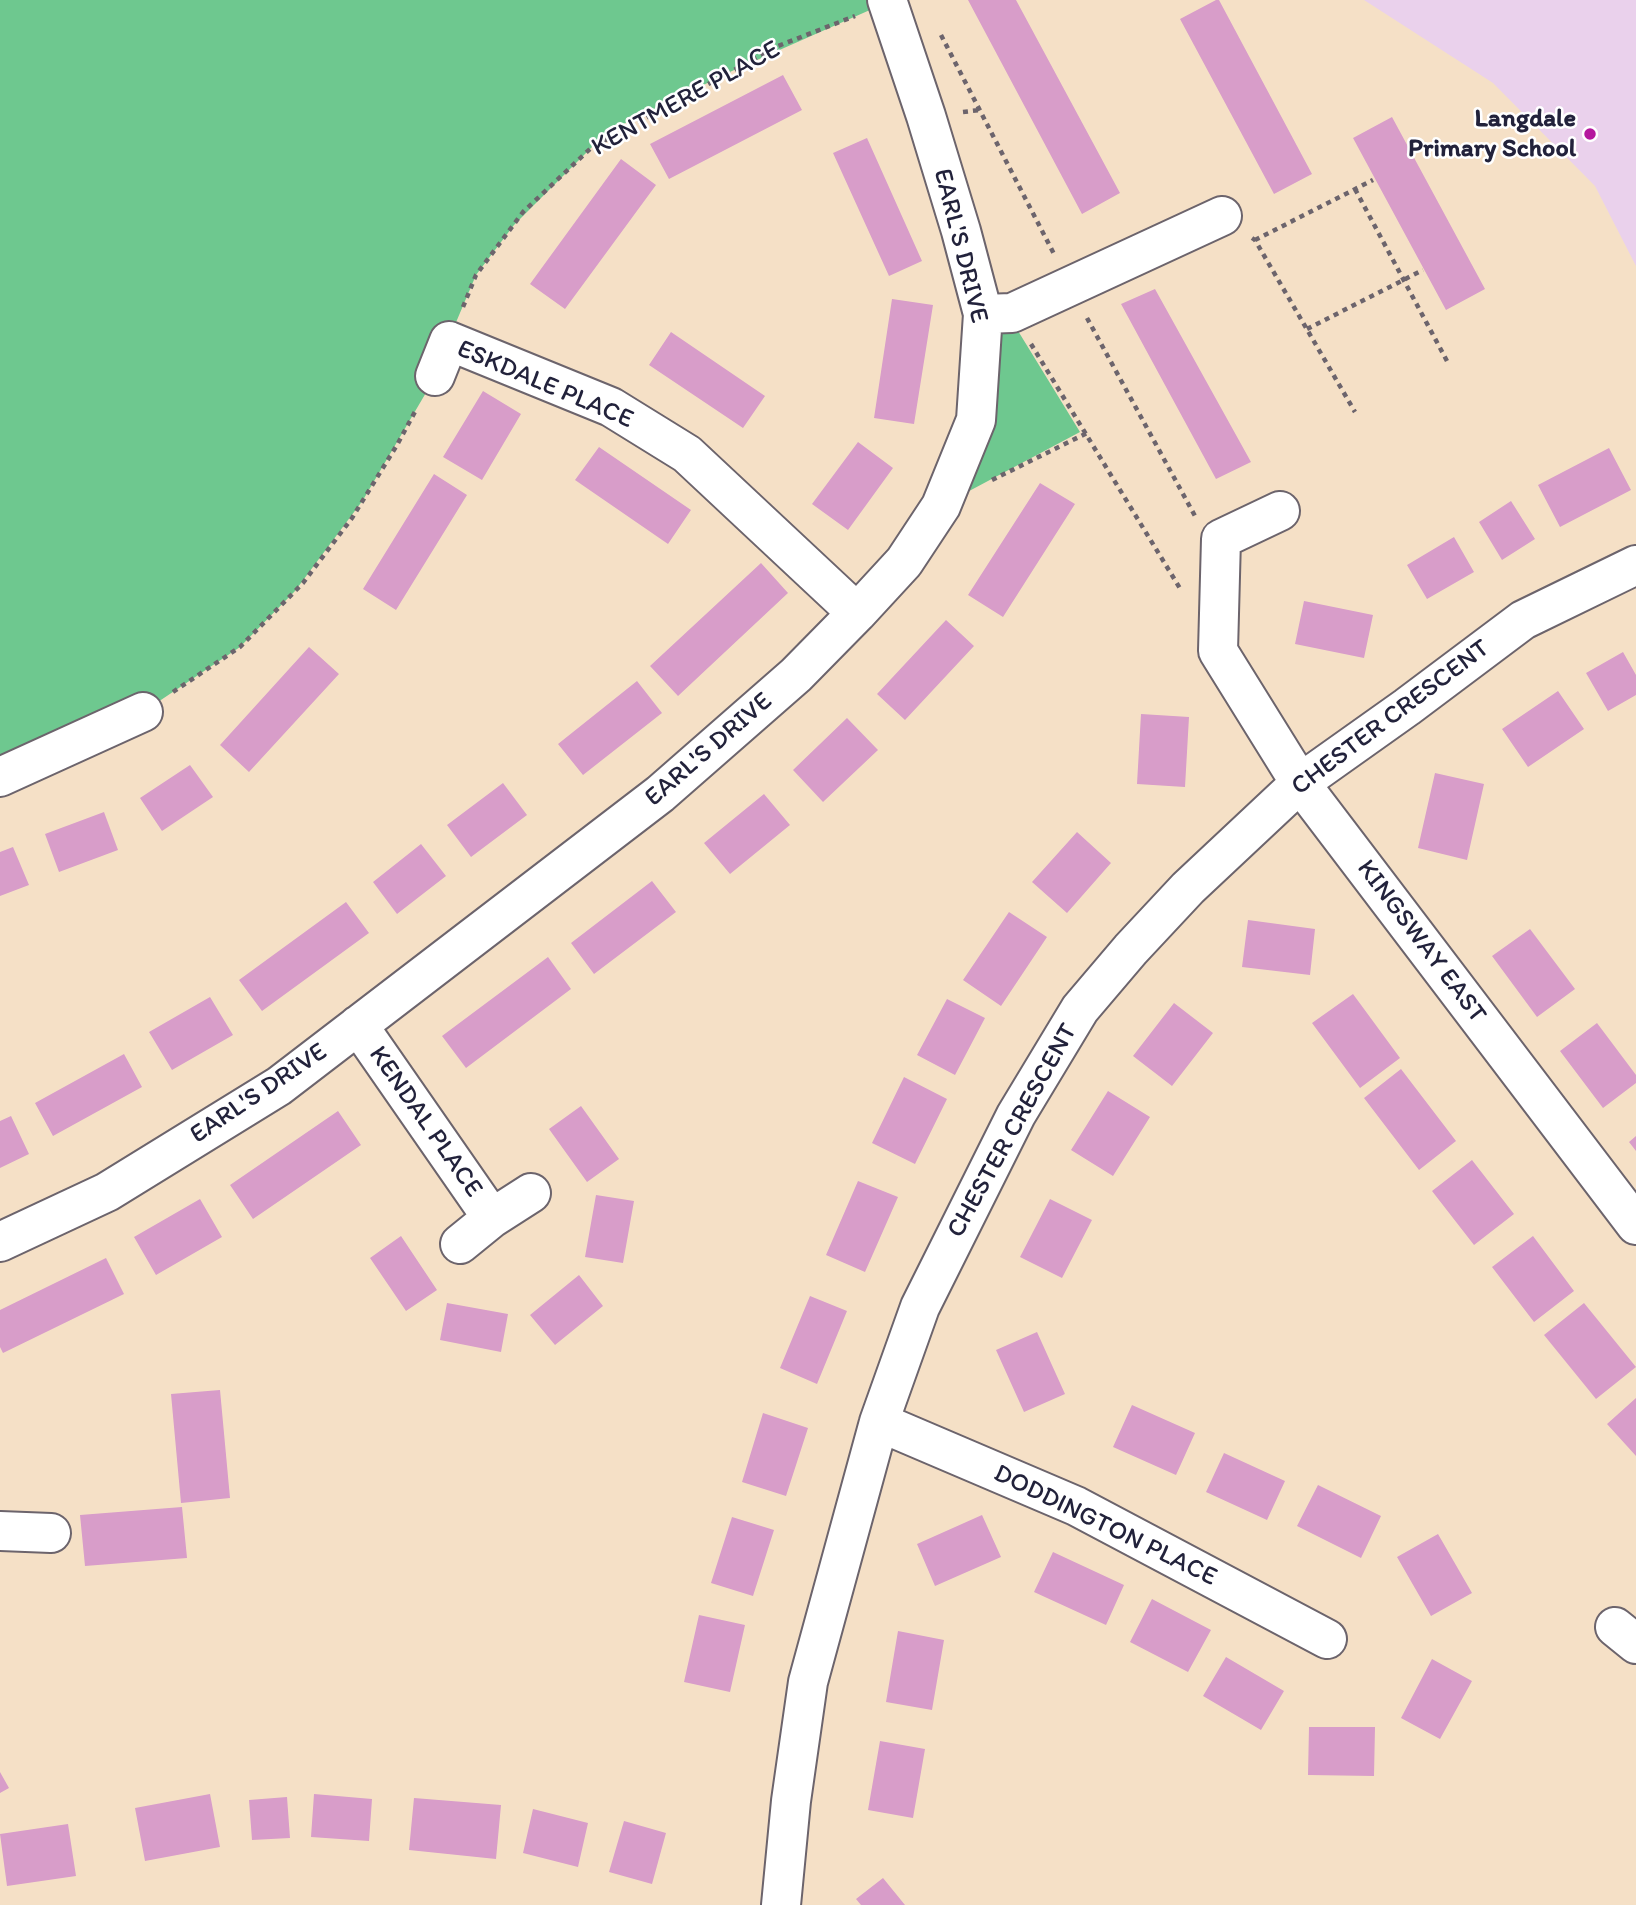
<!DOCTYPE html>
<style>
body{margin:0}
canvas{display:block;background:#f5e0c6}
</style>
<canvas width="1636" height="1905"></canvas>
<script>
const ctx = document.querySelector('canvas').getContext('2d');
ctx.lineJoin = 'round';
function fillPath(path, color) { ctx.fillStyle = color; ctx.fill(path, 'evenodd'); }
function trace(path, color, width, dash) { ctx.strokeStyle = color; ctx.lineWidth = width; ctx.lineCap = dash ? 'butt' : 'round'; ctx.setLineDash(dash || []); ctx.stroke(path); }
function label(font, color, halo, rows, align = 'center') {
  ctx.font = font + ' Itim,sans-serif'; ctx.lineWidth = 5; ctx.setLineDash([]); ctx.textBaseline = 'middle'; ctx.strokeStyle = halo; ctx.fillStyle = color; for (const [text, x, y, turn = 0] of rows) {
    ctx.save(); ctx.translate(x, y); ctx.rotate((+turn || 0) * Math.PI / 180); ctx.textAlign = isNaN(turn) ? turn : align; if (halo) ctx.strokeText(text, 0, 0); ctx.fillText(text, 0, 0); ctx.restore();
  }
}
fillPath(new Path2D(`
 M1364 0H1636V266L1595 186 1493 83Z`), '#ead1ec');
fillPath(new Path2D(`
 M0 0H887L888 2 732 71 607 132 514 225 476 275 427 391 363 500 295 591 240 647 143 712 0 777Z
 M983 314 1015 326 1080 432 941 506Z`), '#6ec88f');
fillPath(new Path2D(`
 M968 0H1016L1120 193 1082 214Z
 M1216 0H1219L1312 174 1274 194 1180 19Z
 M783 75 802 110 669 179 650 144Z
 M1392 117 1485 289 1446 310 1353 138Z
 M867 138 922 261 889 276 833 153Z
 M621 159 656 185 565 309 530 284Z
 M1155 289 1251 462 1216 479 1121 304Z
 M892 299 933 305 914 424 874 418Z
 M671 332 765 396 743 428 649 365Z
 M483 391 521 414 482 480 443 457Z
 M858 442 893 468 848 530 812 504Z
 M599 447 691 510 668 544 575 480Z
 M1609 448 1631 490 1560 527 1538 485Z
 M434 474 467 495 396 610 363 589Z
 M1040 483 1075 504 1003 617 968 595Z
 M1511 501 1535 539 1502 560 1479 522Z
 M1454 537 1474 572 1427 599 1407 565Z
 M761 563 788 593 678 696 650 666Z
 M1304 601 1373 615 1364 658 1295 644Z
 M946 620 974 646 905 720 877 694Z
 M309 647 339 674 249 772 220 745Z
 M1623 652 1636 675V695L1608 711 1586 673Z
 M637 681 662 713 583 775 558 744Z
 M1558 691 1584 729 1528 767 1502 729Z
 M1141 714 1189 717 1185 787 1137 784Z
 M847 718 878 750 823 802 793 770Z
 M190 765 213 797 162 831 140 798Z
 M1435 773 1484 784 1467 860 1418 848Z
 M503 783 527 815 471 857 447 825Z
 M764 794 790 825 730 874 704 843Z
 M104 812 118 850 59 872 45 834Z
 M1077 832 1111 863 1067 913 1032 882Z
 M421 844 446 876 397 914 373 882Z
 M13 847 29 885 0 896V852Z
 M652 881 676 912 594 974 571 943Z
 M346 902 369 933 262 1011 239 980Z
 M1009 912 1047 937 1001 1006 963 980Z
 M1248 920 1315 929 1310 975 1242 967Z
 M1530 929 1575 989 1537 1017 1492 956Z
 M548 957 571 989 466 1068 442 1036Z
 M1353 994 1400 1058 1360 1088 1312 1023Z
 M210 997 233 1035 172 1070 149 1032Z
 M947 999 985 1018 955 1075 917 1055Z
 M1174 1003 1213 1033 1172 1086 1133 1056Z
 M1597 1023 1636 1075V1083L1603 1108 1560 1051Z
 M124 1054 142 1087 53 1136 35 1103Z
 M1401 1069 1456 1141 1419 1170 1364 1098Z
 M904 1077 947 1099 915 1164 872 1143Z
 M1108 1091 1150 1117 1113 1176 1071 1150Z
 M581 1106 619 1159 587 1182 549 1129Z
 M338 1111 361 1145 253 1219 230 1185Z
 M11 1116 29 1154 0 1168V1121Z
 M1636 1136V1151L1629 1142Z
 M1472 1160 1514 1214 1474 1245 1432 1191Z
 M858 1181 898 1197 865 1272 826 1255Z
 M596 1195 634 1201 623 1263 585 1257Z
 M200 1199 222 1237 156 1275 134 1237Z
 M1050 1199 1092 1220 1062 1278 1020 1257Z
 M401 1236 437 1290 406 1311 370 1258Z
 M1533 1236 1574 1291 1534 1322 1492 1267Z
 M106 1258 124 1294 3 1353 0 1347V1310Z
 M579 1275 603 1306 555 1345 530 1315Z
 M810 1296 847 1311 817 1384 780 1368Z
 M447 1303 508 1314 501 1352 440 1340Z
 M1584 1303 1636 1367 1596 1399 1544 1335Z
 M1037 1332 1065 1394 1024 1412 996 1350Z
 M220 1390 230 1498 181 1503 171 1394Z
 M1636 1398V1456L1607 1424Z
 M1132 1405 1195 1433 1176 1475 1113 1447Z
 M763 1413 808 1428 786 1496 742 1482Z
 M1224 1453 1285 1481 1267 1520 1206 1492Z
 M1318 1485 1381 1516 1361 1558 1297 1526Z
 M182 1507 187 1558 85 1566 80 1515Z
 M982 1515 1001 1557 935 1586 917 1544Z
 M732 1517 774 1530 753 1596 711 1583Z
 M1438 1534 1472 1593 1431 1616 1397 1557Z
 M1053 1552 1124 1585 1106 1625 1034 1592Z
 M1152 1599 1211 1630 1188 1672 1130 1642Z
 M699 1615 745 1625 730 1692 684 1682Z
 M898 1631 944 1640 932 1710 886 1702Z
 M1226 1657 1284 1691 1261 1730 1203 1696Z
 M1432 1659 1472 1681 1440 1739 1401 1718Z
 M1309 1727H1375L1374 1776 1308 1775Z
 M880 1741 925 1749 913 1818 868 1810Z
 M0 1772 9 1788 0 1793Z
 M210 1794 220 1847 145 1861 135 1808Z
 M314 1794 372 1799 369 1841 311 1837Z
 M287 1797 290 1838 252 1840 249 1800Z
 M414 1798 501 1805 496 1859 409 1850Z
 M533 1809 588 1823 578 1867 523 1853Z
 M624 1821 666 1833 652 1884 609 1872Z
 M68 1824 76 1876 7 1886 0 1834Z
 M883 1878 905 1905H861L856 1899Z`), '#d89dc9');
const minor = new Path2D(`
 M983 314 1012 313 1222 216
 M435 376 449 341 611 407 687 454 857 613
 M1280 511 1221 539 1218 651 1300 783 1636 1225
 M0 777 143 712
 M358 1025 492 1218
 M0 1242 107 1192 279 1086 660 794 796 675 857 613 904 562 941 506 976 420 983 314 961 231 926 116 887 0
 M460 1244 492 1218 531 1193
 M879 1422 1076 1506 1327 1639
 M0 1531 51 1533
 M1615 1627 1636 1644
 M781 1905 791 1801 808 1682 879 1422 920 1307 1016 1115 1080 1009 1131 949 1188 888 1300 783 1407 707 1523 620 1636 565`);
trace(minor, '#6c646c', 42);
trace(new Path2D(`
 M941 35 1054 254
 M963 112 980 110
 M1355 189 1447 361
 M1252 238 1255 240 1355 412
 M1255 240 1373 180
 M463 307 476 275 523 212 591 148 778 46 855 16
 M1087 318 1195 516
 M1307 329 1423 270
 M1031 344 1181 590
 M992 480 1087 433
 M173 692 240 647 303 583 352 518 397 445 417 408`), '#6c646c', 4.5, [5, 5]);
trace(minor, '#fff', 38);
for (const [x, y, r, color] of [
 [1590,134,7,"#b5179e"]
]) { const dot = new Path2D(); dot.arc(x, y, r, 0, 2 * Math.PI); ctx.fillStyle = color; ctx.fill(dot); trace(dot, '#fff', 2.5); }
label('26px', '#22223b', '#fff', [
 ["KENTMERE PLACE",686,99,-29],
 ["EARL'S DRIVE",960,246,76],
 ["ESKDALE PLACE",545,385,23],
 ["CHESTER CRESCENT",1391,718,-37],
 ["EARL'S DRIVE",709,750,-41],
 ["KINGSWAY EAST",1421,942,53],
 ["EARL'S DRIVE",259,1094,-34],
 ["KENDAL PLACE",425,1122,55],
 ["CHESTER CRESCENT",1013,1131,-61],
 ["DODDINGTON PLACE",1105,1526,26]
]);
label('bold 26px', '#22223b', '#fff', [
 ["Langdale",1576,119],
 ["Primary School",1576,149]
], 'right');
</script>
